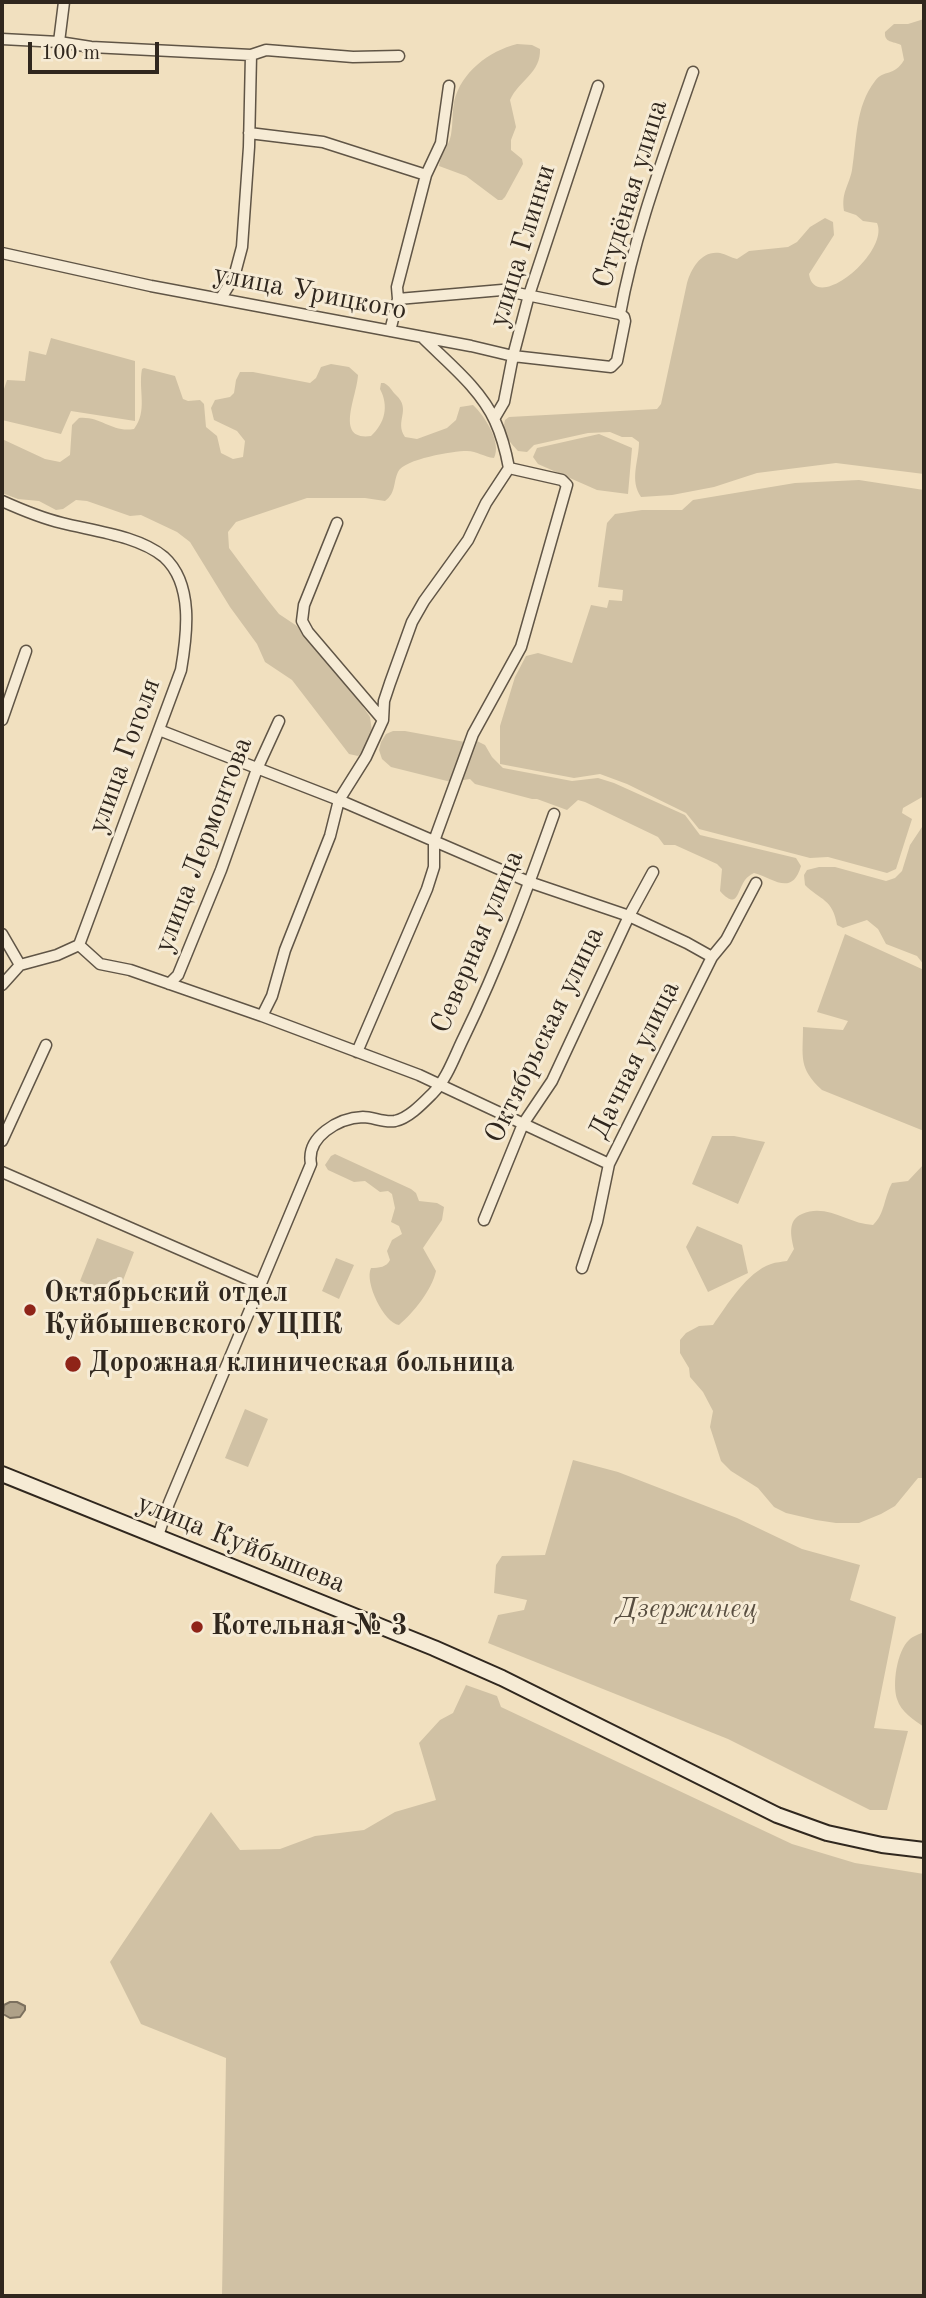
<!DOCTYPE html>
<meta charset="utf-8">
<style>
body{margin:0}
#map{position:relative;width:926px;height:2298px;overflow:hidden;background:#f1e0bf;font-family:"Old Standard TT",serif}
canvas{display:block}
.frame{position:absolute;inset:0;border:4px solid #30271e;pointer-events:none}
.scale{position:absolute;left:28px;top:42px;width:131px;height:32px;box-sizing:border-box;border:4px solid #30271e;border-top:0;padding-left:9px;font-size:21px;line-height:24px;white-space:nowrap;color:#30271e;-webkit-text-stroke:5px #f6ebd5;paint-order:stroke}
</style>
<div id="map">
<canvas width="926" height="2298"></canvas>
<div class="frame"></div>
<div class="scale">100 m</div>
</div>
<script>
const ctx = document.querySelector('canvas').getContext('2d');
ctx.lineJoin = 'round';
function fillPath(path, color) { ctx.fillStyle = color; ctx.fill(path, 'evenodd'); }
function trace(path, color, width, dash) { ctx.strokeStyle = color; ctx.lineWidth = width; ctx.lineCap = dash ? 'butt' : 'round'; ctx.setLineDash(dash || []); ctx.stroke(path); }
function label(font, color, halo, rows, align = 'center') {
  ctx.font = font + ' "Old Standard TT",serif'; ctx.lineWidth = 6; ctx.setLineDash([]); ctx.textBaseline = 'middle'; ctx.strokeStyle = halo; ctx.fillStyle = color; for (const [text, x, y, turn = 0] of rows) {
    ctx.save(); ctx.translate(x, y); ctx.rotate((+turn || 0) * Math.PI / 180); ctx.textAlign = isNaN(turn) ? turn : align; if (halo) ctx.strokeText(text, 0, 0); ctx.fillText(text, 0, 0); ctx.restore();
  }
}
fillPath(new Path2D(`
 M924 19V474L836 463 757 473 714 487 672 495 641 497C629 480 639 461 639 442L632 437H622L610 432 588 433 534 445 527 452 518 451C510 442 501 433 505 420L509 417 657 409 661 404 687 283C691 268 702 250 720 253 726 254 731 258 737 259L749 251 788 247 797 242 810 227 825 218 833 222 834 235 809 274C815 315 890 252 877 223L863 221 856 215 844 211C841 192 849 186 852 170 857 140 855 107 875 81 884 69 894 77 904 60L901 45C893 41 884 43 885 32L894 24H908Z
 M517 44 532 45 540 49C541 73 519 80 510 100L516 127 511 140V150L522 159 523 164 505 197 502 200H498L466 176 439 166C440 155 449 146 451 135 453 124 452 113 454 102 461 72 489 51 517 44Z
 M51 338 135 361V421L71 411 61 434 2 420V395L7 380 25 381 29 351 46 355Z
 M331 364 349 367 358 375C357 397 334 441 371 436 385 423 389 406 380 389L381 383H384C390 386 391 390 396 395 412 410 394 421 405 437L417 439 447 428 456 420 460 407 473 405C485 416 502 443 494 458 484 457 477 451 467 451 453 451 404 459 398 472 393 483 396 493 385 501L365 498H307L236 522 228 532 229 548 267 599 279 614 297 626 355 695 370 717 372 731 369 742 363 752 358 756 349 754 292 680 265 662 257 644 230 607 190 542 177 532 141 515 130 516 87 501 76 500 63 509 56 510 39 501 18 499 2 493V439L45 459 60 462 70 455 72 425 79 418C101 416 112 433 134 429 148 411 138 390 142 369L144 368 175 376 183 399 188 401 200 400 204 404 206 427 217 436 221 453 233 459 243 457 245 441 237 431 214 420 211 408 215 400 230 397 234 393 236 380 240 372H253L310 383 316 378 321 367Z
 M599 434 632 448 628 494 597 490 538 464 533 457 537 448Z
 M859 480 924 490V796L903 808 902 813 912 819 896 869 887 873 828 857 810 858 699 829 686 813 627 784 600 774 574 778 500 764V726L515 677 526 656 538 653 572 663 591 605 607 608 609 600 622 601 623 590 598 587 607 523 615 514 642 510H682L693 500 795 483Z
 M393 731H405L465 742 475 740 485 745 492 757 503 768 572 781 598 778 614 783 685 815 700 835 796 858 801 866C792 897 773 878 754 873 752 874 747 877 745 880 737 891 738 911 720 891L722 869 717 864 675 845H664L658 837 585 802 578 800 567 810 537 799H532L475 784 470 779 451 782 391 767 382 759 379 750 381 742 386 734Z
 M924 824V965L917 956 886 944 878 929 867 920 843 928 837 925C833 899 820 900 805 885L804 875 807 870 819 867H835L886 881 895 878 902 871 910 845Z
 M845 934 924 970V1131L822 1090C798 1068 803 1057 803 1027L843 1030 848 1021 817 1012Z
 M712 1136H734L765 1142 738 1204 692 1184Z
 M335 1154 411 1189 416 1193 419 1201 437 1203 444 1207 442 1220 423 1248 436 1271C432 1290 413 1313 399 1325 384 1323 364 1282 371 1268 379 1268 387 1267 390 1260L387 1251 392 1240 402 1234 399 1226 391 1222 395 1208 392 1194 388 1191 380 1192 365 1181 354 1182 328 1170 325 1165 331 1156Z
 M924 1164V1478H918L895 1506 881 1514 859 1523H836L816 1520 786 1513 774 1507 758 1488 731 1471 721 1461 710 1427 713 1411 703 1392 690 1377 689 1368 680 1353V1340L686 1333 699 1326 713 1325C727 1305 747 1272 771 1264 776 1262 782 1262 787 1261L794 1249C791 1237 787 1220 802 1214 827 1203 848 1224 873 1225 885 1214 884 1197 892 1183L908 1181Z
 M697 1226 742 1245 748 1273 708 1292 686 1247Z
 M97 1238 134 1252 117 1296 80 1281Z
 M336 1258 354 1265 339 1299 322 1291Z
 M245 1409 268 1419 248 1467 225 1458Z
 M573 1460 618 1472 737 1518 802 1549 860 1565 850 1600 896 1617 874 1728 908 1731 887 1810H870L728 1739 488 1643 498 1615 524 1610 527 1600 494 1593 496 1565 502 1556 545 1555Z
 M924 1632V1727C914 1720 901 1712 897 1699 892 1684 897 1651 909 1640 913 1636 920 1634 924 1632Z
 M466 1685 497 1696 501 1707 792 1844 855 1863 924 1874V2296H222L226 2058 141 2024 110 1962 211 1812 240 1850 280 1849 315 1836 364 1830 395 1812 436 1800 419 1743 440 1720 453 1713Z`), '#d0c1a4');
const water = new Path2D(`
 M10 2002H17L25 2006V2010L20 2017 10 2018 3 2014 4 2005Z`);
fillPath(water, '#afa188');
trace(water, '#7c705e', 2);
const minor = new Path2D(`
 M2 39 59 42 91 47 251 55 266 50 353 57 399 56
 M59 42 64 2
 M249 133 323 142 426 175
 M2 253 151 286 471 346 513 356 611 367 617 361 625 321 624 317 620 314C635 231 666 151 693 72
 M221 298 234 277 242 247 249 147 251 55
 M398 299 502 290 620 314
 M390 331 398 299 397 287 426 175 441 143 449 86
 M423 338C448 363 480 388 495 421 502 436 506 452 509 468
 M494 419 504 402 513 356 529 295 598 86
 M2 501C22 510 41 518 62 523 94 531 139 536 164 557 194 584 187 635 181 670L79 945
 M337 523 304 605 302 621 308 632 383 720
 M2 720 26 651
 M159 730 339 800 529 882 629 916 687 943 712 957
 M2 934 20 965
 M79 945 100 964 130 970 262 1016 419 1075 609 1164
 M169 984 178 975 221 870 257 769 279 721
 M2 985 20 965 57 955 79 945
 M262 1016 272 996 285 950 330 836 339 800 366 757 383 720 384 701 390 683 412 622 424 601 468 540 486 503 509 468
 M357 1052 427 889 434 867V841L473 734 521 647 567 485 562 480 509 468
 M2 1141 46 1045
 M2 1172 259 1284
 M484 1220 523 1124 552 1081 629 916 653 872
 M582 1268 597 1222 609 1164 712 957 726 940 756 883
 M158 1536 169 1503 311 1164C306 1137 338 1118 363 1117 373 1117 384 1123 395 1121 409 1118 423 1103 433 1093 447 1079 455 1055 464 1037 499 965 527 890 554 814`);
const secondary = new Path2D(`
 M2 1474 434 1648 502 1678 777 1815 827 1833 882 1845 924 1850`);
trace(minor, '#605546', 13);
trace(secondary, '#30271e', 18);
trace(minor, '#f6ebd5', 10);
trace(secondary, '#f6ebd5', 14);
for (const [x, y, r, color] of [
 [30,1310,7,"#8f2418"],
 [73,1364,9,"#8f2418"],
 [197,1627,7,"#8f2418"]
]) { const dot = new Path2D(); dot.arc(x, y, r, 0, 2 * Math.PI); ctx.fillStyle = color; ctx.fill(dot); trace(dot, '#f6ebd5', 2.5); }
label('28px', '#30271e', '#f6ebd5', [
 ["Студёная улица",631,194,-73],
 ["улица Глинки",523,246,-73],
 ["улица Урицкого",310,293,11],
 ["улица Гоголя",125,756,-70],
 ["улица Лермонтова",204,845,-69],
 ["Северная улица",478,942,-67],
 ["Октябрьская улица",545,1035,-64],
 ["Дачная улица",635,1060,-64],
 ["улица Куйбышева",241,1544,22]
]);
label('bold 28px', '#30271e', '#f6ebd5', [
 ["Октябрьский отдел",44,1294],
 ["Куйбышевского УЦПК",44,1326],
 ["Дорожная клиническая больница",89,1364],
 ["Котельная № 3",211,1627]
], 'left');
label('italic 28px', '#584e40', '#f6ebd5', [
 ["Дзержинец",687,1610]
]);
</script>
